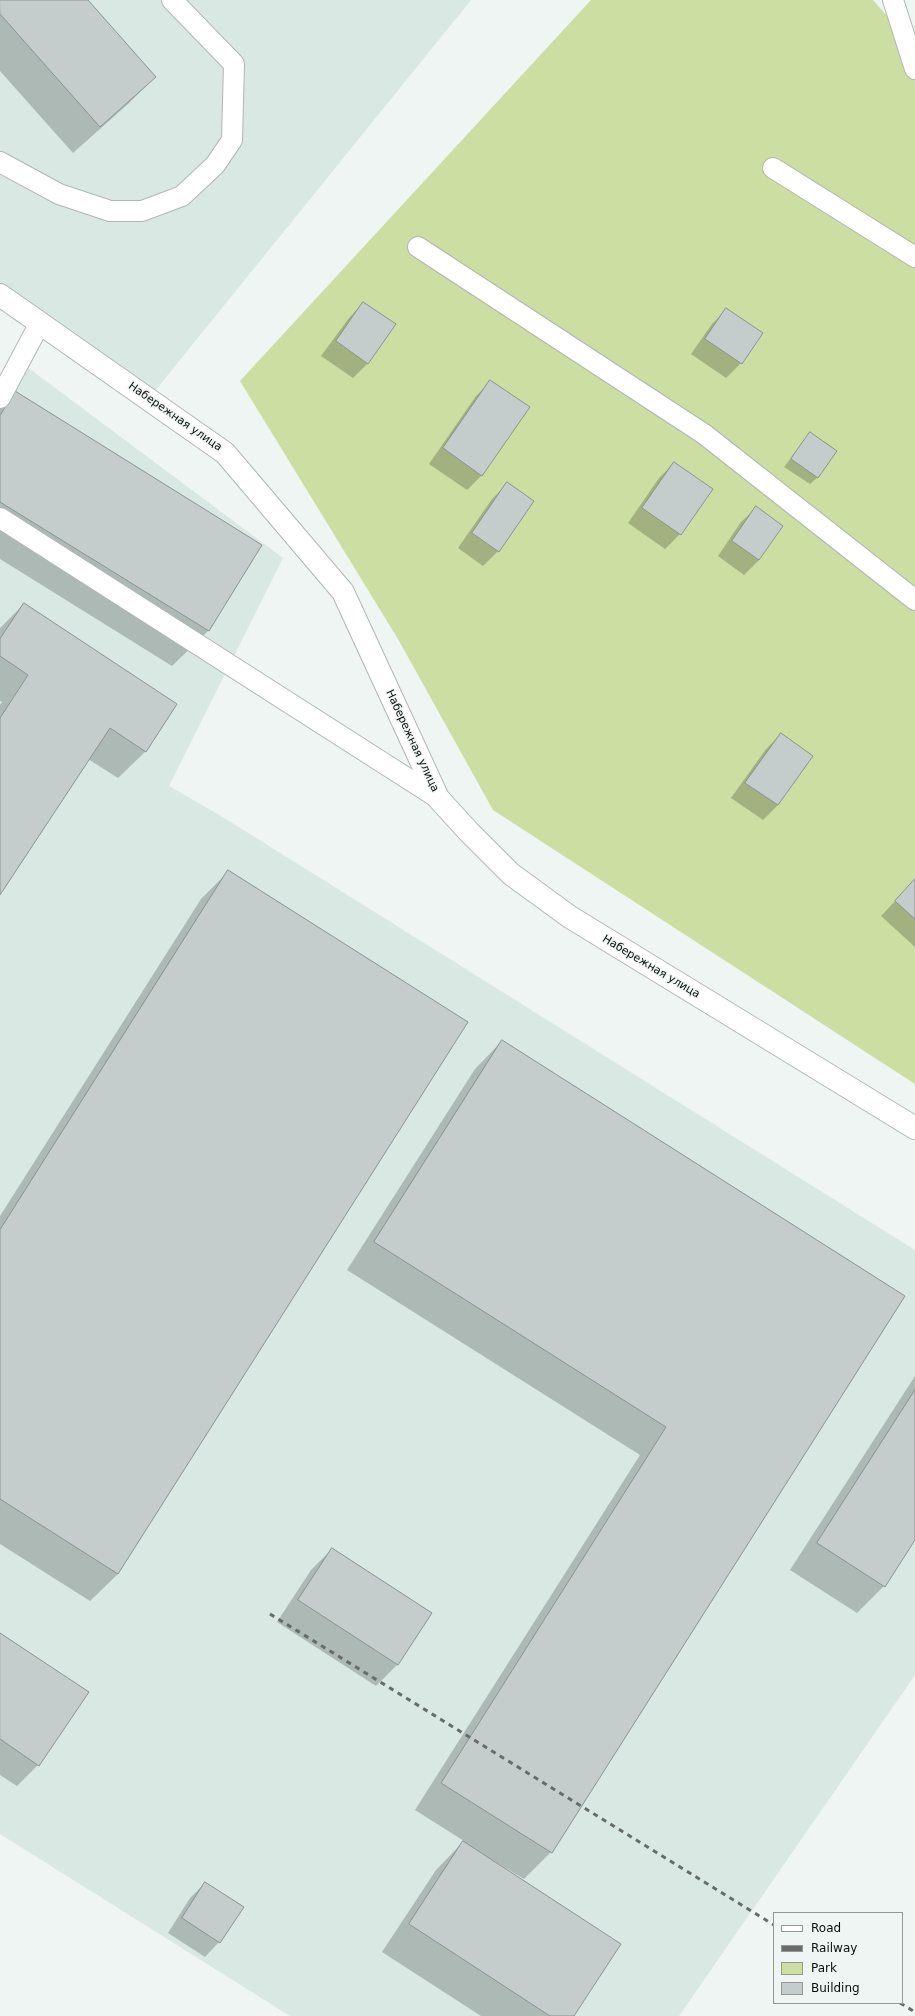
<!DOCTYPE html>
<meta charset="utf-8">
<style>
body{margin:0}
#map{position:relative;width:915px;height:2016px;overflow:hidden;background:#eef5f3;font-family:"DejaVu Sans",sans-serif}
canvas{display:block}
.legend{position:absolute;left:773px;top:1912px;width:130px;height:92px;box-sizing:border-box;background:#eef5f3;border:1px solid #949997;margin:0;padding:5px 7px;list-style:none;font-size:12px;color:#0d0f0e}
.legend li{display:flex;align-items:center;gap:8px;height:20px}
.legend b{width:20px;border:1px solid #949997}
</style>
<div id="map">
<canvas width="915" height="2016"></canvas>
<ul class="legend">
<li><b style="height:5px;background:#fff"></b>Road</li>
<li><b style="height:5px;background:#676b6a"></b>Railway</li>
<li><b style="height:11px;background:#ccdea1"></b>Park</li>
<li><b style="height:11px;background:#c5cccc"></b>Building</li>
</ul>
</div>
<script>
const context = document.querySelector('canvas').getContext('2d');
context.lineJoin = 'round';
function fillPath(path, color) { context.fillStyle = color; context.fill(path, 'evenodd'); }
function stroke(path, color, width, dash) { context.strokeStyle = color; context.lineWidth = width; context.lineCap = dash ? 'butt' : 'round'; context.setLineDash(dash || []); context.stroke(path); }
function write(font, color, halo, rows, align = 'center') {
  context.font = font + ' "DejaVu Sans",sans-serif'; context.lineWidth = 3; context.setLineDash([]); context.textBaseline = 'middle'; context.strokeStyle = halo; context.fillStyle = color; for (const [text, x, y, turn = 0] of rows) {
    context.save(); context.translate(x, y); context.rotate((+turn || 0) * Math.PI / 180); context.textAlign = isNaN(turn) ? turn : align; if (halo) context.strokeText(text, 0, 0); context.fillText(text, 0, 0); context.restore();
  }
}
fillPath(new Path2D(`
 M0,0H471L146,402L0,296Z
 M23,364L283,558L169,786L221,816L915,1250V1675L679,2016H290L0,1834V401Z`), '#d9e8e3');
fillPath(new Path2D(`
 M591,0H873L915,48V1084L493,810L398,639L240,381Z`), '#ccdea1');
fillPath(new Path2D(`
 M0,0H87L155,77L128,104L73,153L0,71Z
 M363,303L368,363L353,378L321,356L349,318Z
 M727,309L761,334L741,363L726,378L691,354L712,324Z
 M491,381L482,475L467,490L429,464L476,396Z
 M15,393L261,545L208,631L172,666L0,559V408Z
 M810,434L818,477L810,484L784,467Z
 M674,463L711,489L680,534L665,549L628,523L659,478Z
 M507,484L498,551L483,566L458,548L492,499Z
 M756,508L759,560L744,575L718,556L741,522Z
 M24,604L146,751L118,778L88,759L0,893V705L2,702L0,701V628Z
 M781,734L778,805L763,820L731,798L766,749Z
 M228,872L118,1574L90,1601L0,1544V1216L201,899Z
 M915,880V947L881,916Z
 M502,1041L903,1296L551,1852L524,1879L494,1861L493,1862L573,2016H481L382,1952L436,1870L464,1841L415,1810L640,1455L347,1270L475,1069Z
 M915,1376V1538L884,1586L857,1613L790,1570Z
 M332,1549L398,1664L376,1686L277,1622L311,1570Z
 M0,1634L38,1765L17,1786L0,1775Z
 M205,1883L219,1942L205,1957L168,1933L190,1898Z`), '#0003');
const building = new Path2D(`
 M0,0H88L156,77L100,127L0,14Z
 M363,302L396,324L368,364L336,341Z
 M726,308L763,333L742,364L705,339Z
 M490,380L530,407L482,476L443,448Z
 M15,391L262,545L209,631L0,502V416Z
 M810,432L837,451L818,478L791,459Z
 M674,462L713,489L681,535L642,508Z
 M507,482L534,501L499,552L472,533Z
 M756,506L783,526L759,560L732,541Z
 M24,603L177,704L146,752L110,728L0,895V718L28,675L0,656V639Z
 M781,733L813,756L778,805L745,783Z
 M228,870L468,1022L118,1574L0,1499V1230Z
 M915,879V919L895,901Z
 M502,1040L905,1296L552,1853L441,1783L666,1427L374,1242Z
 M915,1390V1540L885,1587L817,1543Z
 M332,1548L432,1613L398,1665L298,1600Z
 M0,1633L89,1692L39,1766L0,1739Z
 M463,1841L621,1944L574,2016H550L409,1924Z
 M205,1882L244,1907L220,1943L182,1918Z`);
fillPath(building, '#c5cccc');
stroke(building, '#8c9393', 1);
const service = new Path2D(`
 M893,0L915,69
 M0,162L59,194L110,211H142L182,196L215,165L232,140L234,64L172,0
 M773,168L915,257
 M418,247L704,434L915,600
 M0,398L40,323
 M0,518L438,798`);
const minor = new Path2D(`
 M0,295L225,453L343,592L438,798L469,832L511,874L570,917L915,1128`);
stroke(service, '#b0b7b4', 22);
stroke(minor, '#b0b7b4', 24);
stroke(service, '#fff', 20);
stroke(minor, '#fff', 22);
stroke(new Path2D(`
 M270,1614L774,1925
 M900,2003L915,2012`), '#676b6a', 3, [5, 5]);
write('11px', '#0d0f0e', '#eef5f3', [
 ["Набережная улица",175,417,35],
 ["Набережная улица",412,741,65],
 ["Набережная улица",651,967,31]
]);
</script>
